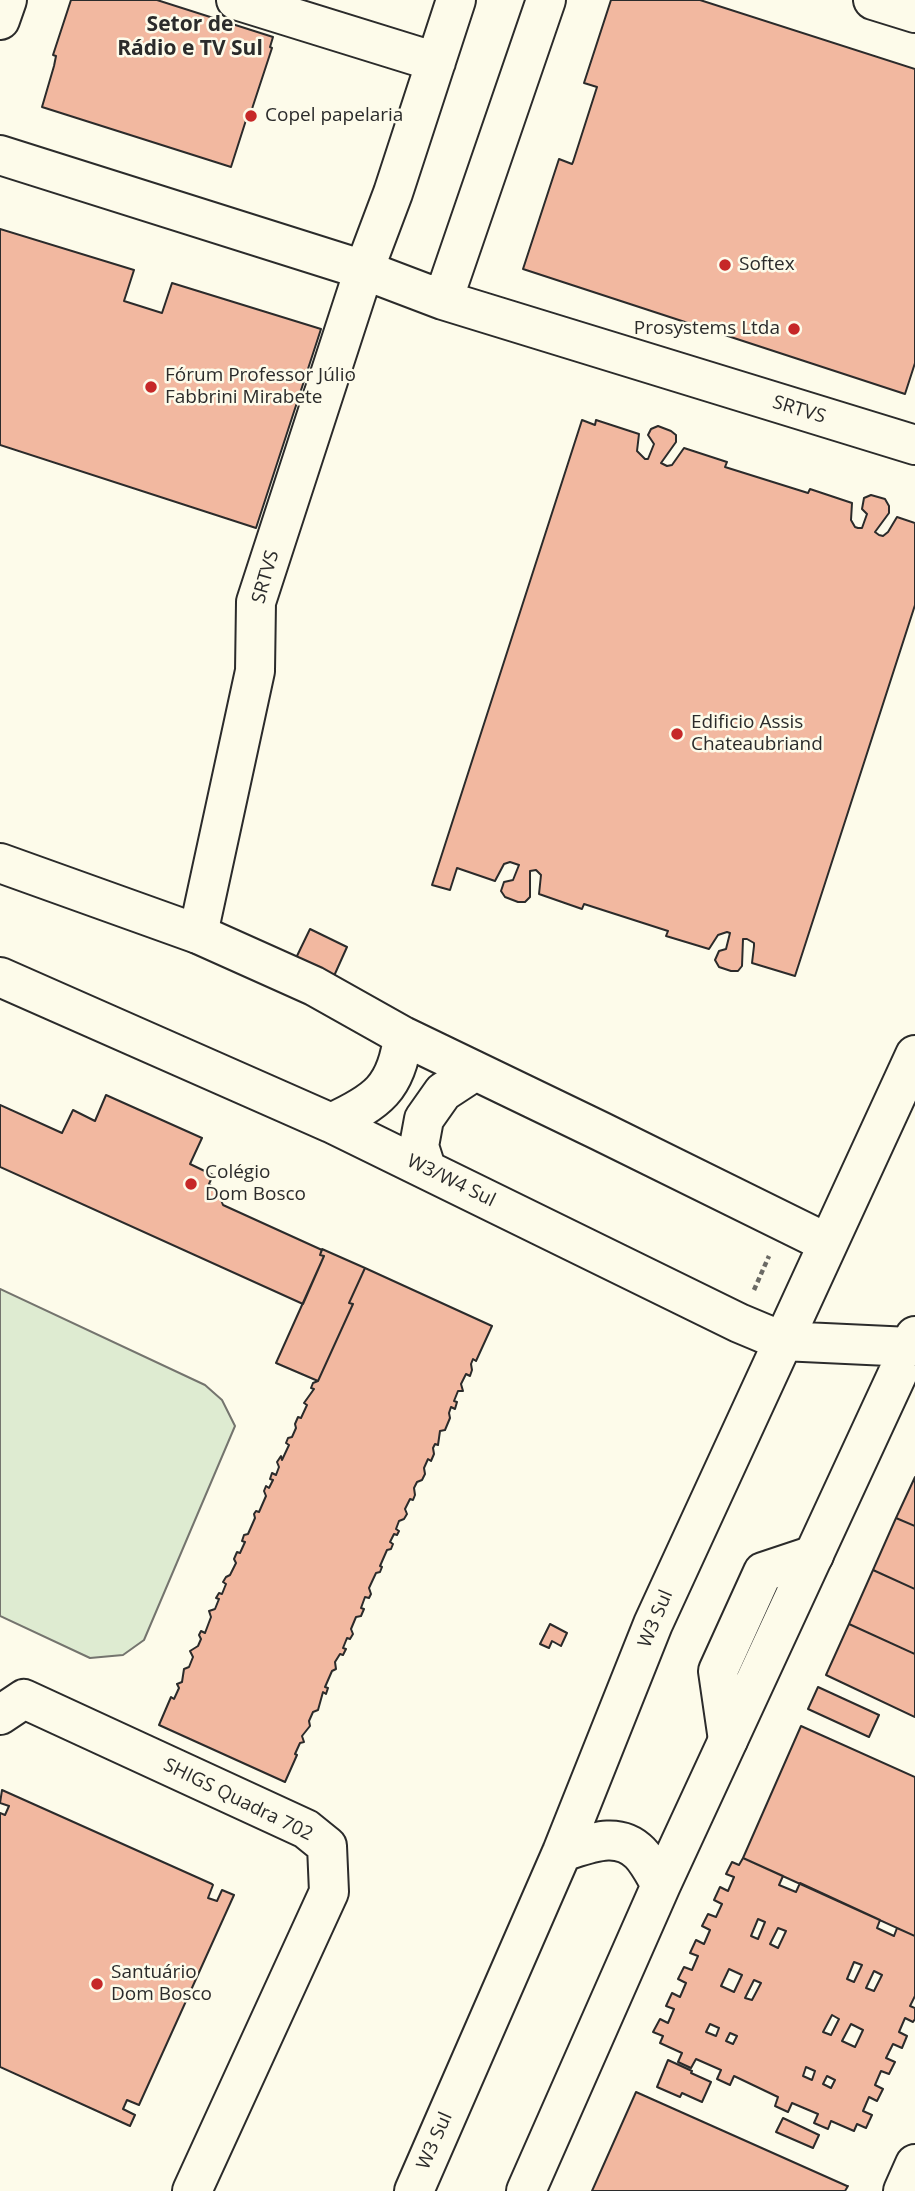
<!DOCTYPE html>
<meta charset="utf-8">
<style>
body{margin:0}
canvas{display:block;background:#fdfbea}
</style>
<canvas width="915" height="2191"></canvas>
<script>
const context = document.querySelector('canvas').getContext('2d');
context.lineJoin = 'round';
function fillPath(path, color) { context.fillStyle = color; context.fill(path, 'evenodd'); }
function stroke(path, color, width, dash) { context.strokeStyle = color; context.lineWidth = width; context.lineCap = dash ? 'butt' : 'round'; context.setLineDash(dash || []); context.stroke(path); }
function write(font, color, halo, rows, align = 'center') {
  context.font = font + ' "Open Sans",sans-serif'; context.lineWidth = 5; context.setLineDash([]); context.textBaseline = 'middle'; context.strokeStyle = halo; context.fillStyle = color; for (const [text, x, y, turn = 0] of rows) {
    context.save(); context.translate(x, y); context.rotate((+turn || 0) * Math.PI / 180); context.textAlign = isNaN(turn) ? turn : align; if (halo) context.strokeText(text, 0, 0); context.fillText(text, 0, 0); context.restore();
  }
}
const green = new Path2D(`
 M0,1289L205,1385L222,1400L235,1426L144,1640L123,1655L90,1658L0,1616Z`);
fillPath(green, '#deebd1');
stroke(green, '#74746e', 2);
const building = new Path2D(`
 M71,0H157L273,37L270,47L272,48L249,118L247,117L231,167L42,107L54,66L56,56L53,55Z
 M611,0H700L915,69V363L905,394L523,269L559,159L572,164L573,162L597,87L584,83Z
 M0,229L134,270L124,301L162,313L172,283L321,329L256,528L0,445Z
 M582,420L595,425L596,420L639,434L637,451L645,459H648L654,444L648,435L651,429L658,426L671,431L676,435V442L661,463L667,466L672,465L684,448L727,462L725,467L808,493L810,489L852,503L851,520L855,527L858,528H862L867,514L862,509L864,498L871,495L885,499L889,506V513L875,532L879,535L883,536L888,532L897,517L915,523V605L795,976L752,963L754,946V943L747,939H743L742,966L738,971H731L719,967L715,960L719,951L726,949L730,933L727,932L718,935L709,949L666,936L668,931L584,904L582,909L539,894L541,875L536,870L530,871V897L525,902H518L505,897L501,891L504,882L513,880L519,865L510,862L504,864L495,881L457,868L450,890L432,885Z
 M310,929L347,947L334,976L296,958Z
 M106,1095L202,1138L190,1164L213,1175L209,1184L218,1192L223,1205L322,1250L320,1255L324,1256L303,1304L0,1167V1105L62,1133L73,1110L95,1121Z
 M322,1249L365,1268L349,1303L353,1304L318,1381L276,1363L324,1256L320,1255Z
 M365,1268L492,1326L476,1361L473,1359L471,1364L472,1370L470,1376L466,1374L461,1384L463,1391H458L454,1401L457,1402L455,1409L451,1407L449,1413L450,1418L445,1430L440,1431L438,1445L435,1444L433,1448L434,1454L431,1461L428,1459L424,1468L425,1474L422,1480L417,1482L414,1488L415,1495L413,1500L410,1499L405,1509L407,1514L404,1519L399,1521L396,1529L399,1531L397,1535L394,1534L390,1542L393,1544L391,1549L387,1550L380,1566L382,1567L380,1572L376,1573L369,1588L371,1594L369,1598L365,1597L361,1608L364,1609L361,1616L356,1617L351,1629L353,1634L350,1639L347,1638L343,1648L346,1649L343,1655L340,1654L335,1662L336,1669L332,1671L325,1687L328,1688L326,1694L323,1692L318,1710L313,1712L309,1721L310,1726L302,1736L304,1742L300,1743L295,1754L297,1755L285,1782L159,1725L171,1697L174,1699L179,1688L177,1684L182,1682L184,1669L189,1667L193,1657L190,1651L198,1646L201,1639L199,1635L201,1631L205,1633L211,1617L209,1611L215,1609L219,1599L216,1598L219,1593L222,1594L226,1584L223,1582L226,1577L230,1575L236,1563L234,1559L237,1552L240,1553L245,1542L242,1541L244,1535L248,1534L255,1518L254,1514L256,1511L259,1512L266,1496L264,1491L266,1486L269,1488L273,1480L270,1479L272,1473L276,1475L279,1467L277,1462L281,1456L282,1460L289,1445L286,1443L288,1438L292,1437L296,1428L295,1424L298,1417L301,1418L307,1405L304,1403L314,1389L311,1388L313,1383L318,1381L353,1304L349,1303Z
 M915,1477V1526L896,1518Z
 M896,1518L915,1526V1589L873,1570Z
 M873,1570L915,1589V1654L849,1624Z
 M550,1624L567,1633L561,1646L552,1641L549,1648L540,1644Z
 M849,1624L915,1654V1717L826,1675Z
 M818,1687L879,1715L869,1737L808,1709Z
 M801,1726L915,1777V1936L743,1858Z
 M2,1790L212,1884L213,1885L208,1898L217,1901L222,1890L234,1895L139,2105L127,2100L123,2109L135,2115L130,2126L0,2067V1813L5,1815L9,1806L0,1803Z
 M743,1858L783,1876L779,1885L796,1892L800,1883L880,1920L877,1928L894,1936L897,1928L915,1936V1996L910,2006L915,2008V2019L913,2022L905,2018L899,2032L907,2036L902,2048L893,2044L886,2058L895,2062L889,2074L881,2071L875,2085L883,2089L877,2101L869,2097L863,2111L872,2115L866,2128L857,2124L854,2131L831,2121L828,2129L814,2123L818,2114L792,2103L788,2112L775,2106L778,2097L734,2076L730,2085L717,2079L721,2070L696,2059L691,2068L678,2062L682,2053L660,2043L663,2036L653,2032L660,2019L668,2023L674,2009L666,2006L672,1993L680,1997L686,1983L678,1979L684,1967L692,1970L698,1956L690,1953L696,1940L704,1944L710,1930L702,1926L708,1914L716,1917L722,1904L714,1900L720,1887L728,1891L734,1877L726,1874L732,1862L739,1865ZM758,1919L765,1922L758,1939L751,1936ZM778,1928L786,1931L778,1948L770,1944ZM854,1962L862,1965L854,1982L847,1979ZM729,1969L742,1975L734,1992L721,1986ZM874,1971L882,1975L874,1991L866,1988ZM754,1980L761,1983L752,2000L745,1998ZM832,2015L839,2019L831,2035L823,2032ZM710,2024L719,2028L716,2036L706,2032ZM851,2024L863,2030L855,2047L842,2041ZM730,2033L737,2036L733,2044L726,2041ZM806,2067L815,2071L812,2080L803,2076ZM827,2076L835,2080L831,2088L823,2084Z
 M668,2060L692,2071L691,2073L711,2082L702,2102L682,2093L680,2097L657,2087Z
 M636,2092L847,2186H848L845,2191H592Z
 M783,2118L819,2135L813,2148L776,2132Z`);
fillPath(building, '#f2b8a0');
stroke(building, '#2b2b2b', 2);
const minor = new Path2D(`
 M236,0L436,62
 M873,0L915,13
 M0,20L7,0
 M0,155L364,270L443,300L915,445
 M443,300L546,0
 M198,934L255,671L256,602L364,270L393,193L456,0
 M0,1715L24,1699L306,1829L327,1846L329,1892L192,2191
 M728,1740L718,1671L763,1572L814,1555
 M903,2191L915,2164`);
const major = new Path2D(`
 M0,863L198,934L314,986L403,1036L600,1131L827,1243
 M0,977L331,1123L739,1323L782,1341L910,1347
 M331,1123C377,1102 397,1088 403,1036
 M426,1168L419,1146L424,1119L443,1092L475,1071
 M562,1852C588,1844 618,1830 640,1853C648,1861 655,1875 661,1885
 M414,2191L562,1852L653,1624L915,1055
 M526,2191L661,1885L915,1336`);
stroke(minor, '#2b2b2b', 42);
stroke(major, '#2b2b2b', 42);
stroke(new Path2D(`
 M754,1290L769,1256`), '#6a6964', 4.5, [5, 3.5]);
stroke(minor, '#fdfbea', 38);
stroke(major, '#fdfbea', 38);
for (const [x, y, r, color] of [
 [251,116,7,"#c62828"],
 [725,265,7,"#c62828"],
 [794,329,7,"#c62828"],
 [151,387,7,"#c62828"],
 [677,734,7,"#c62828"],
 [191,1184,7,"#c62828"],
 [97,1984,7,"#c62828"]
]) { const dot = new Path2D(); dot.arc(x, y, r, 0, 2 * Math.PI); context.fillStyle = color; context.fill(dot); stroke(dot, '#fdfbea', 2.5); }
write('19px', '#2b2b2b', '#fdfbea', [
 ["Copel papelaria",265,116],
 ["Softex",739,265],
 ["Prosystems Ltda",780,329,"right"],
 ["Fórum Professor Júlio",165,376],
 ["Fabbrini Mirabete",165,398],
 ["Edificio Assis",691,723],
 ["Chateaubriand",691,745],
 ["Colégio",205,1173],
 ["Dom Bosco",205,1195],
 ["Santuário",111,1973],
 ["Dom Bosco",111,1995]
], 'left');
write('19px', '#2b2b2b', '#fdfbea', [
 ["SRTVS",799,410,17],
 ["SRTVS",266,577,-74],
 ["W3/W4 Sul",451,1181,26],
 ["W3 Sul",656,1619,-67],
 ["SHIGS Quadra 702",238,1800,26],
 ["W3 Sul",435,2141,-66]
]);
write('bold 21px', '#2b2b2b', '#fdfbea', [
 ["Setor de",190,25],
 ["Rádio e TV Sul",190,49]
]);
</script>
